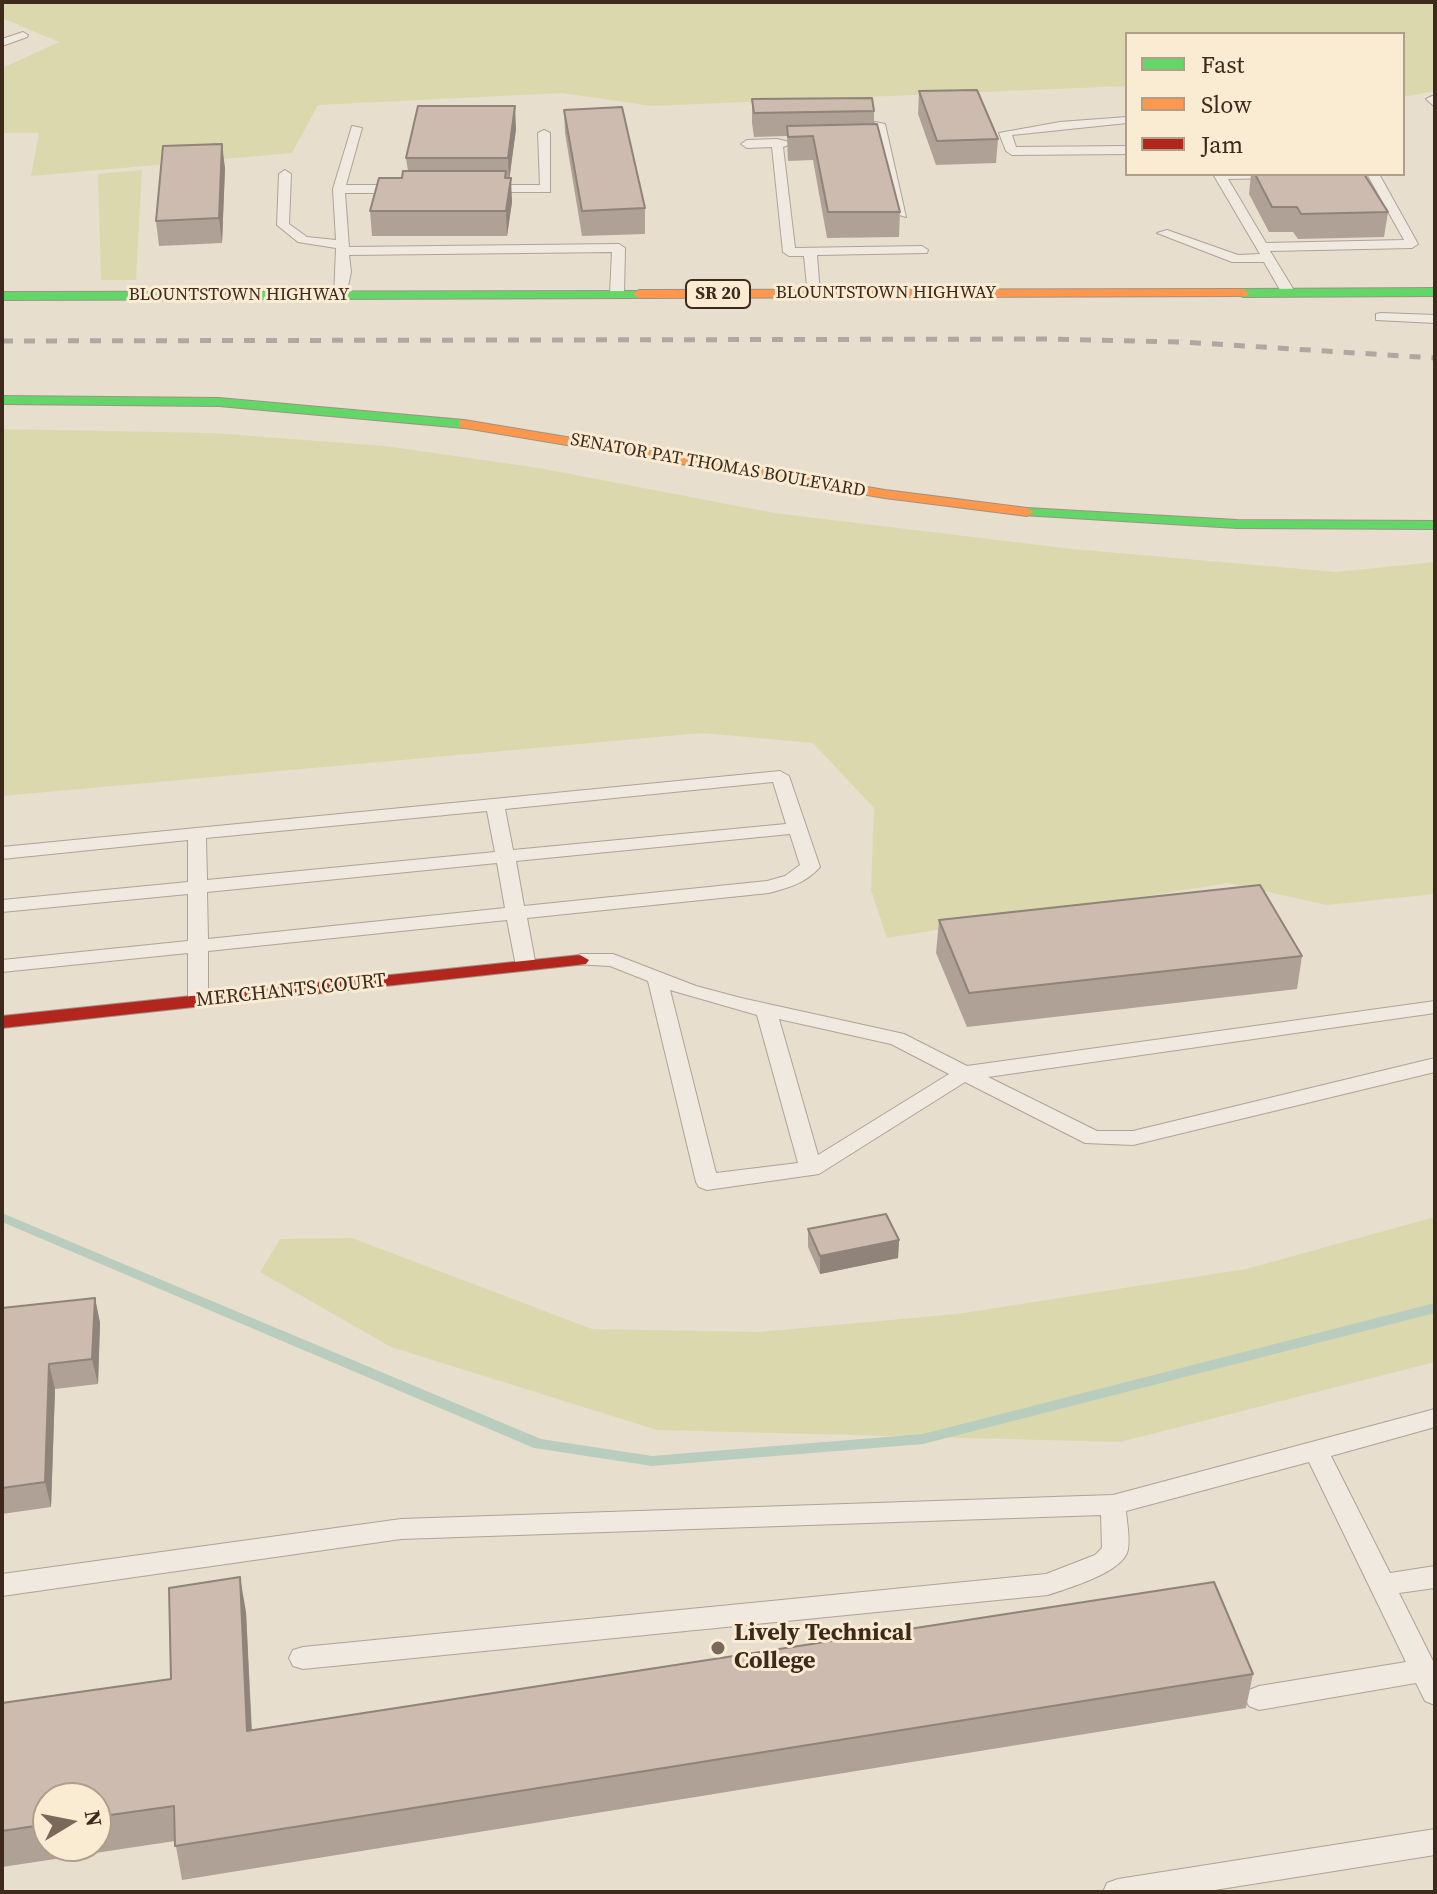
<!DOCTYPE html>
<style>
body{margin:0}
#map{position:relative;width:1437px;height:1894px;overflow:hidden;background:#e8decd;font-family:"Source Serif 4",serif}
canvas{display:block}
.frame{position:absolute;inset:0;border:4px solid #3e2a1d;pointer-events:none}
.legend{position:absolute;left:1125px;top:32px;width:280px;height:144px;box-sizing:border-box;background:#faebd3;border:2px solid #af9e8a;margin:0;padding:10px 14px;list-style:none;font-size:24px;color:#3e2a1d}
.legend li{display:flex;align-items:center;gap:16px;height:40px}
.legend b{width:40px;border:2px solid #af9e8a}
.north{position:absolute;left:32px;top:1782px;width:80px;height:80px;box-sizing:border-box;background:#faebd3;border:2px solid #af9e8a;border-radius:50%;rotate:80deg;font-size:22px;font-weight:700;line-height:32px;text-align:center;color:#3e2a1d}
.north::after{content:'';display:block;margin:auto;width:28px;height:36px;background:#7a695b;clip-path:polygon(50% 0,100% 100%,50% 72%,0 100%)}
</style>
<div id="map">
<canvas width="1437" height="1894"></canvas>
<div class="frame"></div>
<ul class="legend">
<li><b style="height:10px;background:#63d668"></b>Fast</li>
<li><b style="height:10px;background:#ff974d"></b>Slow</li>
<li><b style="height:10px;background:#b3261e"></b>Jam</li>
</ul>
<div class="north">N</div>
</div>
<script>
const context = document.querySelector('canvas').getContext('2d');
context.lineJoin = 'round';
function fillPath(path, color) { context.fillStyle = color; context.fill(path, 'evenodd'); }
function stroke(path, color, width, dash) { context.strokeStyle = color; context.lineWidth = width; context.lineCap = dash ? 'butt' : 'round'; context.setLineDash(dash || []); context.stroke(path); }
function write(font, color, halo, rows, align = 'center') {
  context.font = font + ' "Source Serif 4",serif'; context.lineWidth = 6; context.setLineDash([]); context.textBaseline = 'middle'; context.strokeStyle = halo; context.fillStyle = color; for (const [text, x, y, turn = 0] of rows) {
    context.save(); context.translate(x, y); context.rotate((+turn || 0) * Math.PI / 180); context.textAlign = isNaN(turn) ? turn : align; if (halo) context.strokeText(text, 0, 0); context.fillText(text, 0, 0); context.restore();
  }
}
fillPath(new Path2D(`
 M2,2H1435V91L1403,97V34H1127V86L652,106L562,93L318,105L292,153L31,176L39,133H2V68L59,42L2,18Z
 M142,170L136,280H101L98,174Z
 M2,429L212,433L385,446L539,468L774,513L1072,549L1336,572L1435,562V894L1327,905L1228,883L887,938L871,890L874,808L813,743L702,733L2,796Z
 M1435,1217V1362L1120,1442L657,1430L391,1347L260,1272L280,1239L352,1238L592,1329L758,1332L957,1314L1246,1269Z`), '#dbd8ae');
fillPath(new Path2D(`
 M2,1213L541,1439L652,1456L923,1434L1435,1303V1313L923,1444L652,1466L534,1448L2,1222Z`), '#b9cdbf');
const lane = new Path2D(`
 M23,32L28,35L27,37L2,46V39Z
 M1432,96H1435V107L1426,99Z
 M1127,117V123L1012,135L1016,147L1127,146V154L1012,155L1006,151L999,133L1060,122Z
 M875,122L885,124L906,217L896,214Z
 M352,126L362,128L346,185H403L409,189L403,193H345L349,247L619,244L625,248L624,294L617,298L610,294L612,252L349,255L351,272L346,295L334,298L336,248L298,242L277,225L279,174L285,170L291,174L289,224L307,237L336,240L333,189Z
 M544,130L550,133V192H483V186L487,185H540L538,133Z
 M777,139L794,143L783,147L795,248L922,246L928,250L927,253L817,255L820,293L808,296L804,256H789L783,252L772,147L747,148L741,144L747,140Z
 M1213,174H1283L1277,178L1228,179L1266,243L1404,240L1367,174H1379L1418,244L1412,248L1270,251L1295,292L1283,295L1264,262H1232L1157,233L1167,230L1238,255L1260,254Z
 M1381,313L1435,315V323L1376,320V314Z
 M780,771L789,776L820,867C806,883 788,888 769,893L527,918L536,966L533,970H519L516,966L507,920L208,951V1001L198,1007L188,1001V953L2,972V960L188,941V894L2,912V900L188,882V840L2,859V847ZM773,782L786,824L513,850L505,809ZM487,811L495,852L207,880L206,838ZM790,834L800,865L785,876L767,881L524,906L516,861ZM497,863L505,908L208,939L207,892Z
 M580,954H613L696,986L741,998L904,1034L967,1066L1435,1001V1013L988,1077L1097,1131H1133L1435,1058V1072L1133,1145L1085,1143L965,1082L819,1174L707,1190L699,1187L696,1182L648,981L610,966L573,964L570,960ZM670,990L757,1015L798,1163L716,1173ZM779,1019L891,1044L949,1074L818,1155Z
 M1435,1409V1427L1331,1456L1390,1573L1435,1566V1588L1399,1593L1435,1665V1705L1425,1701L1416,1683L1259,1710L1249,1706L1245,1698L1249,1690L1259,1686L1406,1662L1309,1462L1126,1511C1127,1523 1130,1538 1128,1549C1125,1572 1068,1588 1048,1595L303,1669L293,1666L289,1658L293,1650L303,1647L1046,1574L1095,1555L1102,1548L1101,1515L401,1539L2,1596V1574L401,1519L1113,1495Z
 M1435,1829V1855L1202,1892H1103L1107,1883L1118,1879Z`);
const fast = new Path2D(`
 M1435,288V296L1243,297L1237,293L1243,289Z
 M643,291L645,294L639,298L2,300V292Z
 M2,396L219,398L464,420L471,424L464,428L219,406L2,404Z
 M1027,508L1237,520L1435,521V529L1237,528L1022,515L1020,512Z`);
const slow = new Path2D(`
 M1243,289L1249,293L1247,296L639,298L633,294L639,290Z
 M464,420L885,490L1027,508L1034,512L1027,516L885,498L459,427V421Z`);
const jam = new Path2D(`
 M580,955L589,960L586,964L2,1028V1016Z`);
stroke(lane, '#ada397', 2);
stroke(fast, '#9d9286', 2);
stroke(slow, '#9d9286', 2);
stroke(jam, '#9d9286', 2);
fillPath(lane, '#f0e9e0');
fillPath(fast, '#63d668');
fillPath(slow, '#ff974d');
fillPath(jam, '#b3261e');
stroke(new Path2D(`
 M2,341L1047,339L1183,342L1435,358`), '#afa8a1', 5, [11, 11]);
fillPath(new Path2D(`
 M919,91L998,139L996,163L936,165L918,114Z
 M752,99L874,111V124L900,212L899,237L827,238L813,160L788,161L787,136L754,137L752,123Z
 M564,110L645,208V234L582,236L565,133Z
 M516,129L509,178L512,202L507,236H372L370,211L408,171L406,158Z
 M225,168L222,243L159,246L156,221Z
 M1251,174H1364L1388,212L1384,237L1298,239L1293,232H1269L1249,194Z
 M939,920L1302,956L1297,989L967,1027L936,953Z
 M808,1229L899,1240L898,1258L820,1274L808,1247Z
 M95,1298L100,1323L98,1384L55,1389L51,1507L2,1514V1308Z
 M246,1612L252,1730L1253,1674L1246,1708L182,1880L175,1841L2,1867V1703L171,1679ZM48,1798H96V1846H48Z`), '#afa196');
fillPath(new Path2D(`
 M515,106L516,129L509,182L508,158Z
 M222,144L225,168L222,243L219,218Z
 M511,178L512,202L507,236L506,211Z
 M899,1240L898,1258L820,1274V1256Z
 M95,1298L100,1323L98,1384L92,1359Z
 M49,1364L55,1389L51,1507L45,1482Z
 M240,1577L246,1612L253,1765L247,1731Z`), '#8f837a');
const building = new Path2D(`
 M977,90L998,139L937,141L919,91Z
 M872,98L874,111L754,113L752,99Z
 M418,106H515L508,158H406Z
 M622,107L645,208L582,211L564,110Z
 M877,124L900,212H828L813,136L788,137L787,126Z
 M222,144L219,218L156,221L163,146Z
 M403,171H506L505,178H511L506,211H370L379,178H402Z
 M1255,174H1364L1388,212L1301,214L1297,207H1272Z
 M1260,885L1302,956L969,993L939,920Z
 M886,1214L899,1240L820,1256L808,1229Z
 M95,1298L92,1359L49,1364L45,1482L2,1488V1308Z
 M240,1577L247,1731L1214,1582L1253,1674L175,1846L174,1806L96,1817V1798H48V1824L2,1831V1703L171,1679L169,1588Z`);
fillPath(building, '#ccbbae');
stroke(building, '#8f837a', 2);
for (const [x, y, r, color] of [
 [718,1648,8,"#7a695b"]
]) { const dot = new Path2D(); dot.arc(x, y, r, 0, 2 * Math.PI); context.fillStyle = color; context.fill(dot); stroke(dot, '#faebd3', 3); }
write('18px', '#3e2a1d', '#faebd3', [
 ["BLOUNTSTOWN HIGHWAY",886,293],
 ["BLOUNTSTOWN HIGHWAY",239,295],
 ["SENATOR PAT THOMAS BOULEVARD",718,466,10]
]);
for (const [x, y, w] of [
 [718,294,64]
]) { const box = new Path2D(); box.roundRect(x - w / 2, y - 14, w, 28, 6); context.fillStyle = '#faebd3'; context.fill(box); stroke(box, '#3e2a1d', 2); }
write('bold 18px', '#3e2a1d', null, [
 ["SR 20",718,294]
]);
write('20px', '#3e2a1d', '#faebd3', [
 ["MERCHANTS COURT",291,991,-6]
]);
write('bold 24px', '#3e2a1d', '#faebd3', [
 ["Lively Technical",734,1634],
 ["College",734,1662]
], 'left');
</script>
